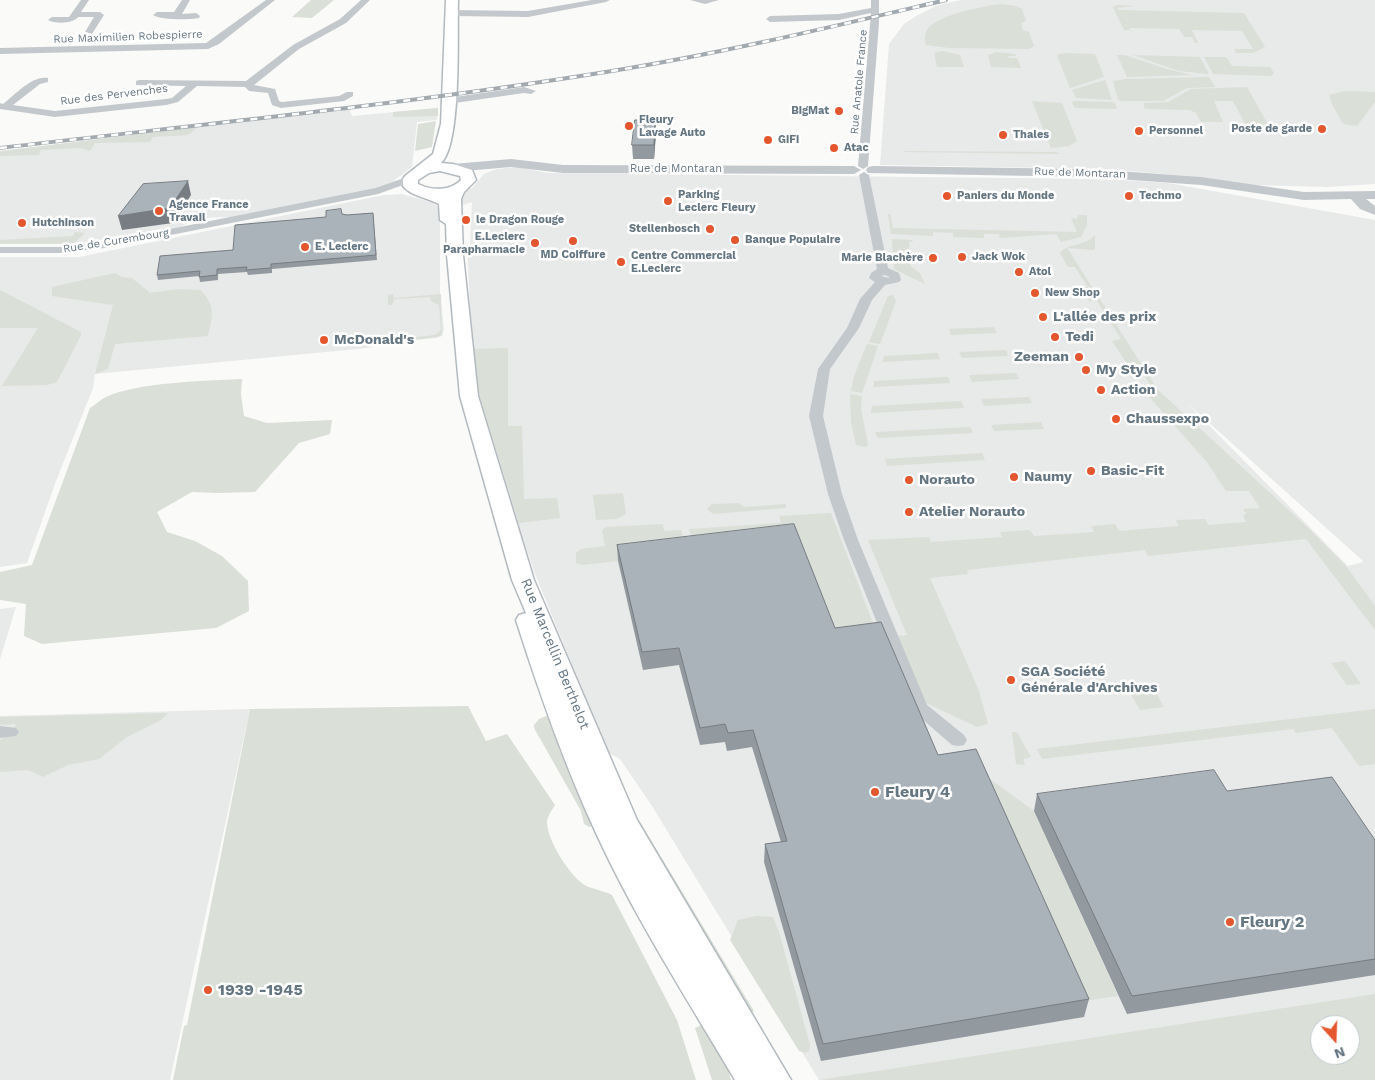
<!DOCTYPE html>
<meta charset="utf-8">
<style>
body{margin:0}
#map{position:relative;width:1375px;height:1080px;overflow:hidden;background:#fafaf8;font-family:"Work Sans",sans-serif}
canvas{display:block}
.north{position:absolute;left:1310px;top:1015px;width:50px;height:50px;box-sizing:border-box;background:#fff;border:1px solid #c1c8cd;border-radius:50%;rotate:160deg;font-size:14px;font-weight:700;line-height:20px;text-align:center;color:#657683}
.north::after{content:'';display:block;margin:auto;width:18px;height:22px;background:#e4572e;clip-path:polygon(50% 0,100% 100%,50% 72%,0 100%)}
</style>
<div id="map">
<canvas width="1375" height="1080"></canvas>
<div class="north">N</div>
</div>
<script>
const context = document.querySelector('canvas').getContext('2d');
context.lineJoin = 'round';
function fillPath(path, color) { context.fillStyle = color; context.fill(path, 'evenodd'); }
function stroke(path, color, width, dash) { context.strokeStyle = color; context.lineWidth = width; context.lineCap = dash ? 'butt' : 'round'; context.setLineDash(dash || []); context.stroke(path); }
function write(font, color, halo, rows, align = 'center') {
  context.font = font + ' "Work Sans",sans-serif'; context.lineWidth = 5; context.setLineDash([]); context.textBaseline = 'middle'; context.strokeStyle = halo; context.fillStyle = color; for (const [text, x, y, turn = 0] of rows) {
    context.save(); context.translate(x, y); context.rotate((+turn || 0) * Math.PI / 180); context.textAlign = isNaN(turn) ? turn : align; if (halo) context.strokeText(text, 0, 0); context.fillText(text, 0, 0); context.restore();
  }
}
fillPath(new Path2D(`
 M961,0H1375V184L1327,187L1251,185L1198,177L1106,169L880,165L889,44L904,24L916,16L938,5Z
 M349,108L352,116L438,108L437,120L417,122L412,167L392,182L374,188L231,217L198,218L180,227L144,234L81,243L0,244V152Z
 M518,167L548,173L1107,179L1168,183L1375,220V1015L983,1080H819L652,806L620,759L607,752L534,571L520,530L478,391L472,349L467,245H470L472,202L460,206L462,193L473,187L484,174L497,169ZM1187,403L1363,561V562L1348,566Z
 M401,194L432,202L438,207L440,221V294L444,330L442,336L436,338L385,343L368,348L95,374L93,388L56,481L27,563L0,567V257H79L384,195Z
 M16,607L0,659V609Z
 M250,709L170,1080H0V716Z`), '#e8e9e9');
fillPath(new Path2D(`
 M311,0H334L312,18L292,17Z
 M1001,4L1016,6L1022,9L1026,21L1021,23L1023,30L1029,32L1034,46L1029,49L949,48L926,45C925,40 924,35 927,30C936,15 984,6 1001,4Z
 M1118,5L1135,6L1117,8L1118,10L1244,13L1265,47L1253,53H1236L1234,49H1253L1242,31L1192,30L1198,43H1195L1192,37H1184L1179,29L1129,28L1130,30H1124L1113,7Z
 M942,51L960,55L964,67H937L934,53Z
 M996,52L1015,54L1016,56H1008L1009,58H1017L1021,68L991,67L988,55Z
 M1065,53L1095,54L1104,77L1070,88L1057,55Z
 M1117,55H1125L1167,69L1192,75L1127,77Z
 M1133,55L1200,57L1209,74L1179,71Z
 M1204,57H1226L1232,66L1270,67L1274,73L1271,76L1213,74Z
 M1209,77L1215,87L1187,88L1163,101H1121L1118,100L1113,81L1125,79Z
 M1105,80L1112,100L1076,98L1072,90Z
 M1247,87L1271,130L1248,129L1233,101H1214L1223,122H1201L1196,113L1190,110L1147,109L1144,108V103L1168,102L1191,89Z
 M1345,91L1375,92V102L1357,126L1343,124L1333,106L1329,95Z
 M1032,101L1062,103L1077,141L1069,146L1051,148Z
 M1074,101L1112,102L1115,103L1117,109L1077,108L1074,107L1072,102Z
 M438,108V116L393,117V112Z
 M436,121L432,147L415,151L418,124Z
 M198,127L188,135L153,137L150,142L95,143L90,151L80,148L41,150L39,155L0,156V151Z
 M906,151L1056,152L1060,154L904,152Z
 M888,214H890L893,228L1077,232L1071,218L1077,219L1078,215H1087V225L1081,237L1061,242L1056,234L1000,238L999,234H984V238L953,237V233L933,232V236L891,234Z
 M75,232L85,233L73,244H0V240L73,236Z
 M1095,235V250L1067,248L1158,390L1305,525L1346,566L1375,606V630L1306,539L1148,556L1145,550L967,570L968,574L930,578L979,691L988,724L977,727L924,702L897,636L907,635L868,540L929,537L931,542L1002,537L1000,532L1030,530L1034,536L1094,532L1091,526L1115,524L1119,531L1179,526L1176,520L1205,519L1208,525L1246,522L1243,515L1247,514L1243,509L1260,508L1249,491H1226L1207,462L1143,390L1153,389L1137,364H1127L1112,341L1121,339L1097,301H1089L1081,288L1088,287L1075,267H1068L1060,253C1069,242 1085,247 1095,235Z
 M892,239L912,240L913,242H909L910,266L920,273L925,284L894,269Z
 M115,273L121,277L132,278L150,293L179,289L200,290C217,306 212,316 208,336L115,344L108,369L95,374L113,305L52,296V287Z
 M0,290L81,332V335L57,382L47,385L2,386L38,328H0Z
 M393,294L394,298L441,294L442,335L436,337L390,343L388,340L435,335L441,330L439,305L431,301L430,297L394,299L392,305H388V295Z
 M893,295L896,301L880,344L869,342L888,296Z
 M994,327L997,333L951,335L949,329Z
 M867,344L878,346L862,393L851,391L854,376Z
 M508,348V426H522L524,499L557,498L560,518L519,523L478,391L472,349Z
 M1006,350L1008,356L962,358L959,352Z
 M938,353L940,359L882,362L884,356Z
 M1016,373L1019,379L972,382L969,375Z
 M948,377L950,383L874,387V381Z
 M242,379L241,394L244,416L267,423L332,420L330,434L299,443L255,492L217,493L192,492L157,512L167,532L195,541L222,556L248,581L249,611L216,628L42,644L24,636L26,604L0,600V572L32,565L90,408C95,405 100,400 106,397C138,382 206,381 242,379Z
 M850,394L862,396L861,409L868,444L866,447L856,445L851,422Z
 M1029,397L1032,403L984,406L981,399Z
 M961,401L964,408L871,413L872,406Z
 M1041,422L1044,429L994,431L991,425Z
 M970,427L973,433L878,438L875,432Z
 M982,453L985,460L887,466L885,459Z
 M623,493L626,514L616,519L596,520L593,495Z
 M738,503L745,507L786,504V508L713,514L707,509L712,504Z
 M831,513L879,639L833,645L696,552L689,529L781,523L779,516Z
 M663,524L664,531L681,530L686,550L618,561L582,565L576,563V553L581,549L605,546L602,530L606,527Z
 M1345,661L1361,684L1347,685L1331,663Z
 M1151,684L1164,707L1140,710L1127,687Z
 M468,706L486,741L507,734L555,805C552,810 547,817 547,822C547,840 569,874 583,884C590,889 603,890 612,895L677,1020L696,1080H173L184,1026L187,1025L250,709Z
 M1375,709V764L1359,766L1332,728L1296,733L1293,729L1042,759L1037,749Z
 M168,713L161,720L127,737L99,759L68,765L43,777L28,770L0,772V740L11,734L16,724L0,725V717Z
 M546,716L552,717L593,826L589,827L584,824L581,811L534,728V725L539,719Z
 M1012,732H1017L1031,757L1023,759L1025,765L1016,764Z
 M973,767L1034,811L1118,996L1077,1002Z
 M625,797L754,1011L746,1017L680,909Z
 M756,916L773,917L779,932L810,1045L809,1051L805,1053L799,1051L730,940L738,920Z
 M1375,994V1080H819ZM1320,1025H1350V1055H1320Z
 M707,1022L721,1046L731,1080H712L695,1028Z`), '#dadfd7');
const secondary = new Path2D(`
 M446,0H458C457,31 462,145 441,163L453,164L472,170L476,180L464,192L461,199L463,255L478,396L534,580L637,820L791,1080H735C687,999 635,918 596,833C564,764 539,692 516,620L519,615L526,613L512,580L460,396L447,255L446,224L440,220L439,204C428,198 411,196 403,186V179L405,176L433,154L441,124ZM440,171L460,176L461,180C450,191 432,191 418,184V180L429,173Z`);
stroke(secondary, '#b3babf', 3);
fillPath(new Path2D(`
 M81,0H89L81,12H100L104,15L92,34L85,32L94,17H78C73,24 55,24 48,20L52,17H69Z
 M182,0H190L182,14L196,13L200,16L199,18C189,20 160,20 153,15L157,12H174Z
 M266,0H275L219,44L208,49L0,54V48L206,43Z
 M361,0H370L346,23L299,49L254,85L275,89L279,101L282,102L339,96L347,92H353V96L344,101L281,108L272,105L268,93L249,91L245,87L197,86L178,102L166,105L55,117L0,109V103L3,104C16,94 32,75 48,78V82L40,84L13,105L55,111L166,99L172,98L186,86L136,85V81L139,80L246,81L293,45L340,19Z
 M592,0H610L606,2L528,17L452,16L448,13L452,10L528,11Z
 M690,0H719L705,4Z
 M871,0H879V23L868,166L863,169L858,166L871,13L839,20L770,22L766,19L770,16L839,14L871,8Z
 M524,87L536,91L531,94L524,93L448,104L443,101L448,98Z
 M864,172L869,175L888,268L899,273L901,280L899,282L885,285L872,300L859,328L830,369L823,416L842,494L858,540L927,705L964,735L967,740L964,745L958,746L952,745L914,712L911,708L844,540L828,494L809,416L818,369L847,328L860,299L875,282L869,278L871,273L877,269L859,175ZM885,275L889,277V278L881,276Z
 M410,176L414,177L415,179L414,181L378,194L105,248L60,253H0V247H60L105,242L375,188Z
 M0,726L16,728L19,732L16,736L0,738Z`), '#c3c8cc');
fillPath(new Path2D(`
 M511,159L563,165L854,166L861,170L854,174L563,173L511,167L453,172L447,168L453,164Z
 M873,166L1090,169L1201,177L1304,192L1375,191V199H1366L1375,206V215L1360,209L1351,199L1304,200L1201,185L1090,177L868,173L866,170L868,167Z`), '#c3c8cc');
fillPath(secondary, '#fff');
const rail = new Path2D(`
 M0,148C204,124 409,104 612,71C724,53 835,26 946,0`);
stroke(rail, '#a2aab0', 4);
stroke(rail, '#fff', 2.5, [7]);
fillPath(new Path2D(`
 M655,120L656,133L654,159H633L632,145Z
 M373,213L377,260L272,269V273L248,275L247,272L218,274V280L200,282L199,276L158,280L157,275L233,250L326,217L342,214L347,215Z
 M617,545L835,628L938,755L1089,999L1084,1017L821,1061L764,862L765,844L781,842L752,747L727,751L725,742L700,745L679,665L643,670L618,561Z
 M1227,791L1375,840V975L1127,1014L1034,811L1037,794Z`), '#929a9f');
fillPath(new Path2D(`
 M655,120L656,133L654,159V145Z
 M188,181L191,195L173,223L122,230L118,216Z`), '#777d82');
const building = new Path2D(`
 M635,120H655L654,145H632Z
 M188,181L170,208L118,216L143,184Z
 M341,209L342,214L347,215L373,213L376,255L271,264V268L246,270L247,267L217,269V275L199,277L200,271L157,275L160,256L233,250L235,225L326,217V211Z
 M794,524L835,628L881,622L938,755L976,749L1089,999L823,1044L765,844L787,841L753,730L728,733L725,724L700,728L679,648L642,652L617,545Z
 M1214,770L1227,791L1332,777L1375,840V959L1132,996L1037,794Z`);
fillPath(building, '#aab3b9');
stroke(building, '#777d82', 1);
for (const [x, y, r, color] of [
 [839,111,5,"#e4572e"],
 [629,126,5,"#e4572e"],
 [1322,129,5,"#e4572e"],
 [1139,131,5,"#e4572e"],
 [1003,135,5,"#e4572e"],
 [768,140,5,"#e4572e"],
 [834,148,5,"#e4572e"],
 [947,196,5,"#e4572e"],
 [1129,196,5,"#e4572e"],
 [668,201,5,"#e4572e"],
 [159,211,5,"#e4572e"],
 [466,220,5,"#e4572e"],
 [22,223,5,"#e4572e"],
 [710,229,5,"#e4572e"],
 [735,240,5,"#e4572e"],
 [573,241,5,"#e4572e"],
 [535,243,5,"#e4572e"],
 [305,247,5,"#e4572e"],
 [962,257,5,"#e4572e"],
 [933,258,5,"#e4572e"],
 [621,262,5,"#e4572e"],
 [1019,272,5,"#e4572e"],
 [1035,293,5,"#e4572e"],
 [1043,317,5,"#e4572e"],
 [1055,337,5,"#e4572e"],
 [324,340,5,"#e4572e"],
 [1079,357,5,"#e4572e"],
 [1086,370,5,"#e4572e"],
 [1101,390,5,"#e4572e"],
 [1116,419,5,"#e4572e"],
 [1091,471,5,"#e4572e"],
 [1014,477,5,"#e4572e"],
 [909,480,5,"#e4572e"],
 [909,512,5,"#e4572e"],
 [1011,680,5,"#e4572e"],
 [875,792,5,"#e4572e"],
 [1230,922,5,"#e4572e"],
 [208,990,5,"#e4572e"]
]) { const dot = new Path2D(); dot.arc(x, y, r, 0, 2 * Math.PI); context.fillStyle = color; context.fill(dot); stroke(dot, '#fff', 2); }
write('11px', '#657683', '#fff', [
 ["Rue Maximilien Robespierre",128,37,-2],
 ["Rue Anatole France",859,82,-85],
 ["Rue des Pervenches",114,95,-7],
 ["Rue de Montaran",676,169],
 ["Rue de Montaran",1080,173,2],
 ["Rue de Curembourg",116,241,-9]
]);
write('bold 11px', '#657683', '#fff', [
 ["BigMat",829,111,"right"],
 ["Fleury",639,120],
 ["Lavage Auto",639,133],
 ["Poste de garde",1312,129,"right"],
 ["Personnel",1149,131],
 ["Thales",1013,135],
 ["GiFi",778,140],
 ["Atac",844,148],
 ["Parking",678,195],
 ["Leclerc Fleury",678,208],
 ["Paniers du Monde",957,196],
 ["Techmo",1139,196],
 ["Agence France",169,205],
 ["Travail",169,218],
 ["le Dragon Rouge",476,220],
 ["Hutchinson",32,223],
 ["Stellenbosch",700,229,"right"],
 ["E.Leclerc",525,237,"right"],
 ["Parapharmacie",525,250,"right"],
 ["Banque Populaire",745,240],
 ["E. Leclerc",315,247],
 ["MD Coiffure",573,255,"center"],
 ["Centre Commercial",631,256],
 ["E.Leclerc",631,269],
 ["Jack Wok",972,257],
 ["Marie Blachère",923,258,"right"],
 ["Atol",1029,272],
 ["New Shop",1045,293]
], 'left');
write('bold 14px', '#657683', '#fff', [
 ["L'allée des prix",1053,317],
 ["Tedi",1065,337],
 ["McDonald's",334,340],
 ["Zeeman",1069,357,"right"],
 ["My Style",1096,370],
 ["Action",1111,390],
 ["Chaussexpo",1126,419],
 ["Basic-Fit",1101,471],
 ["Naumy",1024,477],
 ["Norauto",919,480],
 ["Atelier Norauto",919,512],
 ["SGA Société",1021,672],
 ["Générale d'Archives",1021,688]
], 'left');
write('14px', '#657683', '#fff', [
 ["Rue Marcellin Berthelot",555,654,68]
]);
write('bold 16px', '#657683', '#fff', [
 ["Fleury 4",885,792],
 ["Fleury 2",1240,922],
 ["1939 -1945",218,990]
], 'left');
</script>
